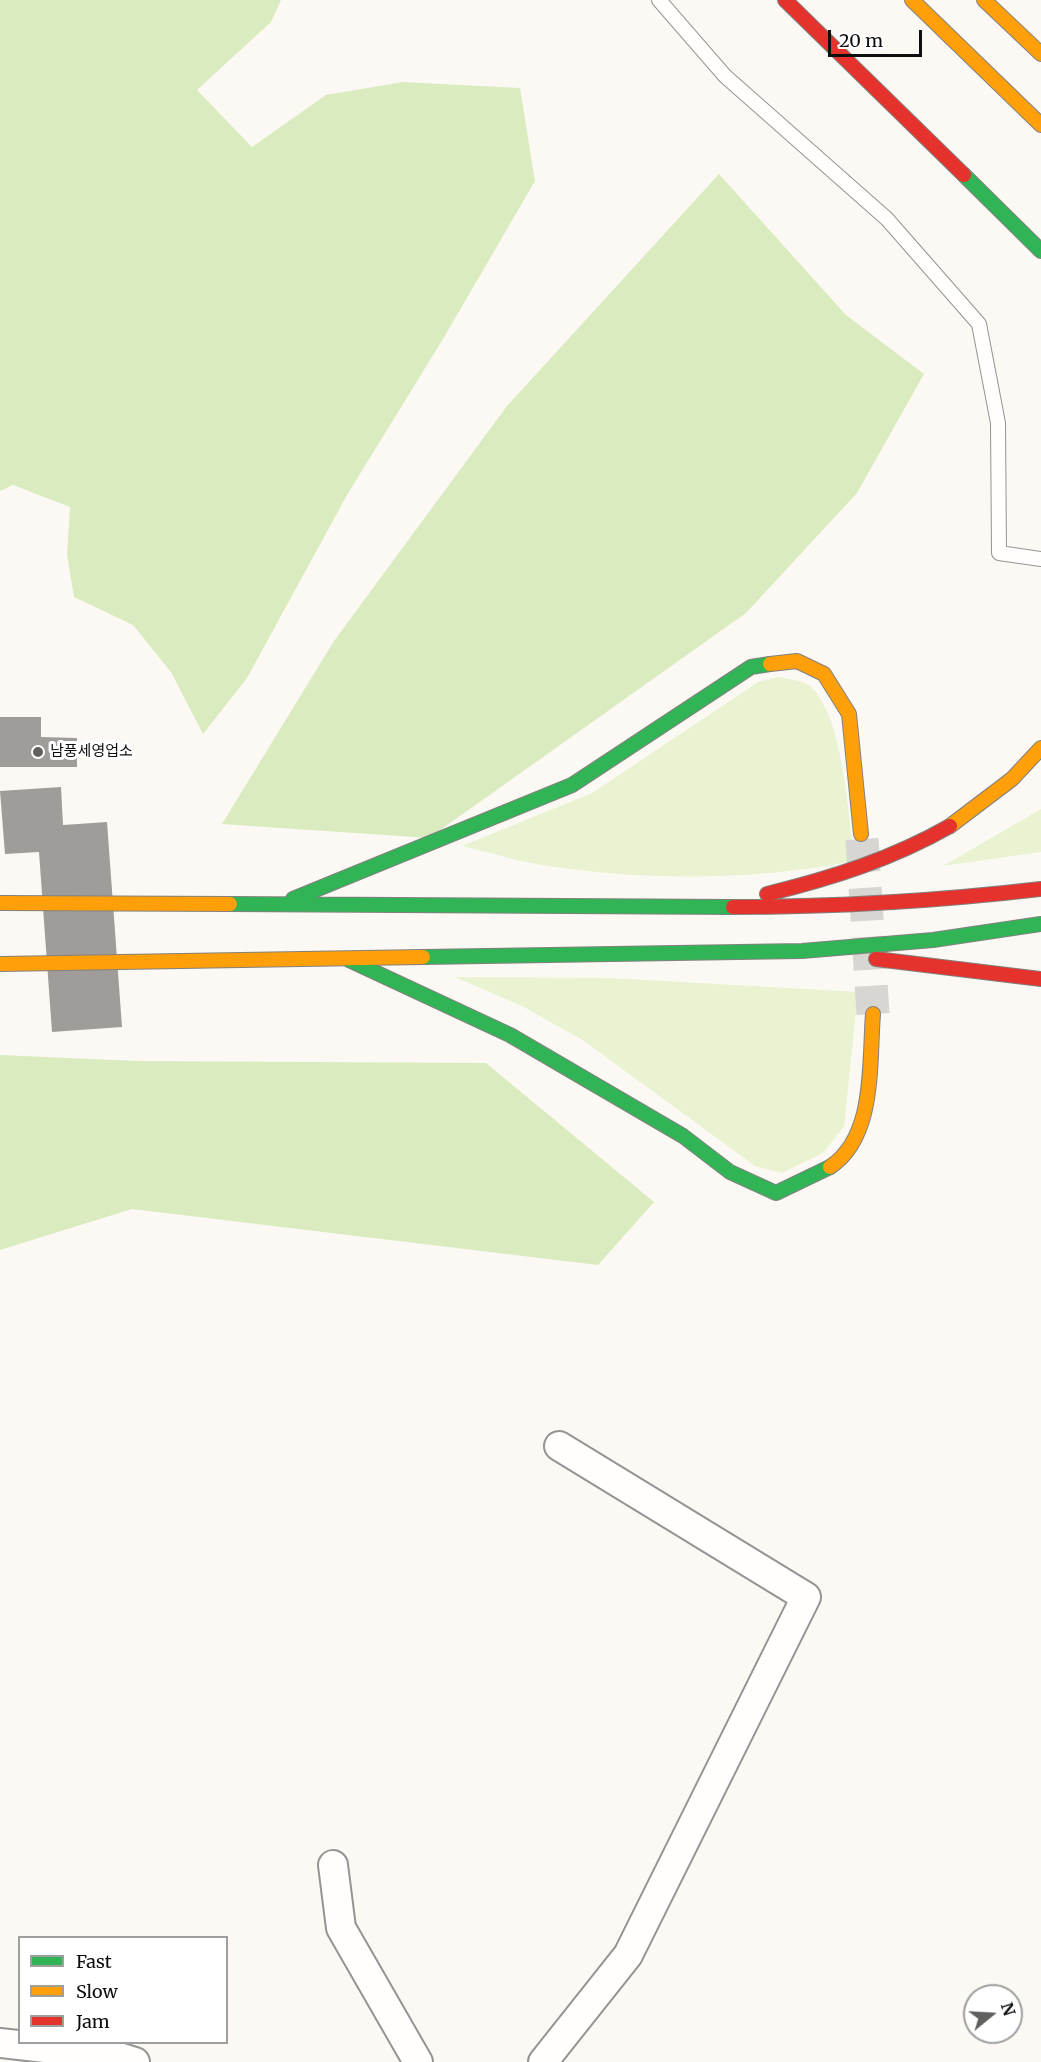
<!DOCTYPE html>
<meta charset="utf-8">
<style>
body{margin:0}
#map{position:relative;width:1041px;height:2062px;overflow:hidden;background:#fcf9f4;font-family:Merriweather,serif}
canvas{display:block}
.legend{position:absolute;left:18px;top:1936px;width:210px;height:108px;box-sizing:border-box;background:#fff;border:2px solid #9f9f9f;margin:0;padding:8px 10px;list-style:none;font-size:18px;color:#0e0e0e}
.legend li{display:flex;align-items:center;gap:12px;height:30px}
.legend b{width:30px;border:2px solid #9f9f9f}
.north{position:absolute;left:963px;top:1984px;width:60px;height:60px;box-sizing:border-box;background:#fff;border:2px solid #9f9f9f;border-radius:50%;rotate:72deg;font-size:16px;font-weight:700;line-height:24px;text-align:center;color:#0e0e0e}
.north::after{content:'';display:block;margin:auto;width:21px;height:27px;background:#61605e;clip-path:polygon(50% 0,100% 100%,50% 72%,0 100%)}
.scale{position:absolute;left:828px;top:30px;width:94px;height:27px;box-sizing:border-box;border:3px solid #0e0e0e;border-top:0;padding-left:8px;font-size:18px;line-height:21px;white-space:nowrap;color:#0e0e0e;-webkit-text-stroke:4px #fff;paint-order:stroke}
</style>
<div id="map">
<canvas width="1041" height="2062"></canvas>
<ul class="legend">
<li><b style="height:8px;background:#30b455"></b>Fast</li>
<li><b style="height:8px;background:#ff9f0a"></b>Slow</li>
<li><b style="height:8px;background:#e5322d"></b>Jam</li>
</ul>
<div class="north">N</div>
<div class="scale">20 m</div>
</div>
<script>
const context = document.querySelector('canvas').getContext('2d');
context.lineJoin = 'round';
function fillPath(path, color) { context.fillStyle = color; context.fill(path, 'evenodd'); }
function stroke(path, color, width, dash) { context.strokeStyle = color; context.lineWidth = width; context.lineCap = dash ? 'butt' : 'round'; context.setLineDash(dash || []); context.stroke(path); }
function write(font, color, halo, rows, align = 'center') {
  context.font = font + ' Merriweather,"Noto Sans KR",serif'; context.lineWidth = 6; context.setLineDash([]); context.textBaseline = 'middle'; context.strokeStyle = halo; context.fillStyle = color; for (const [text, x, y, turn = 0] of rows) {
    context.save(); context.translate(x, y); context.rotate((+turn || 0) * Math.PI / 180); context.textAlign = isNaN(turn) ? turn : align; if (halo) context.strokeText(text, 0, 0); context.fillText(text, 0, 0); context.restore();
  }
}
fillPath(new Path2D(`
 M778,677C787,679 798,680 805,683C843,703 849,821 854,861C753,881 644,881 542,865C515,861 488,852 462,846L592,793L758,682Z
 M1041,809V852L943,866Z
 M455,977L612,978L858,992L844,1127L823,1153L782,1173L755,1166L584,1041L524,1007Z`), '#e9f3d1');
fillPath(new Path2D(`
 M0,0H281L271,22L197,90L252,147L326,95L403,82L520,88L535,181L443,339L347,495L247,678L203,734L171,672L133,625L74,597L67,555L70,507L13,485L0,491Z
 M719,174L846,315L924,374L857,493L746,613L429,838L222,824L334,641L507,406Z
 M0,1055L138,1061L486,1063L654,1202L598,1265L132,1209L0,1250Z`), '#daebbf');
fillPath(new Path2D(`
 M0,717H41V737L77,738V767H0Z
 M61,787L63,825L107,822L122,1027L52,1032L39,852L5,854L0,791Z`), '#9f9c99');
stroke(new Path2D(`
 M862,839L873,1014`), '#d8d6d2', 33, [33, 16]);
const lane = new Path2D(`
 M659,0L725,76L887,219L979,324L998,423L999,553L1041,559`);
const street = new Path2D(`
 M333,1865L341,1928L418,2062
 M0,2043L116,2056L135,2062
 M543,2062L628,1955L806,1597L559,1446`);
const fast = new Path2D(`
 M964,175L1041,251
 M293,899L572,785L751,667L770,664
 M230,904L733,907
 M423,957L802,951L933,940L1041,924
 M349,960L510,1035L683,1136L730,1172L776,1193L830,1167`);
const slow = new Path2D(`
 M912,0L1041,125
 M984,0L1041,54
 M770,664L797,661L824,674L849,714L861,834
 M950,826L1012,779L1041,748
 M0,903L230,904
 M0,964L423,957
 M830,1167C876,1137 869,1062 873,1014`);
const jam = new Path2D(`
 M785,0L964,175
 M767,894C832,878 892,859 950,826
 M733,907C837,907 938,901 1041,889
 M876,959L1041,979`);
stroke(lane, '#959492', 16);
stroke(street, '#959492', 32);
stroke(fast, '#82817f', 16);
stroke(slow, '#82817f', 16);
stroke(jam, '#82817f', 16);
stroke(lane, '#fffefd', 14);
stroke(street, '#fffefd', 28);
stroke(fast, '#30b455', 14);
stroke(slow, '#ff9f0a', 14);
stroke(jam, '#e5322d', 14);
for (const [x, y, r, color] of [
 [38,752,6,"#61605e"]
]) { const dot = new Path2D(); dot.arc(x, y, r, 0, 2 * Math.PI); context.fillStyle = color; context.fill(dot); stroke(dot, '#fff', 2); }
write('15px', '#0e0e0e', '#fff', [
 ["남풍세영업소",50,752]
], 'left');
</script>
